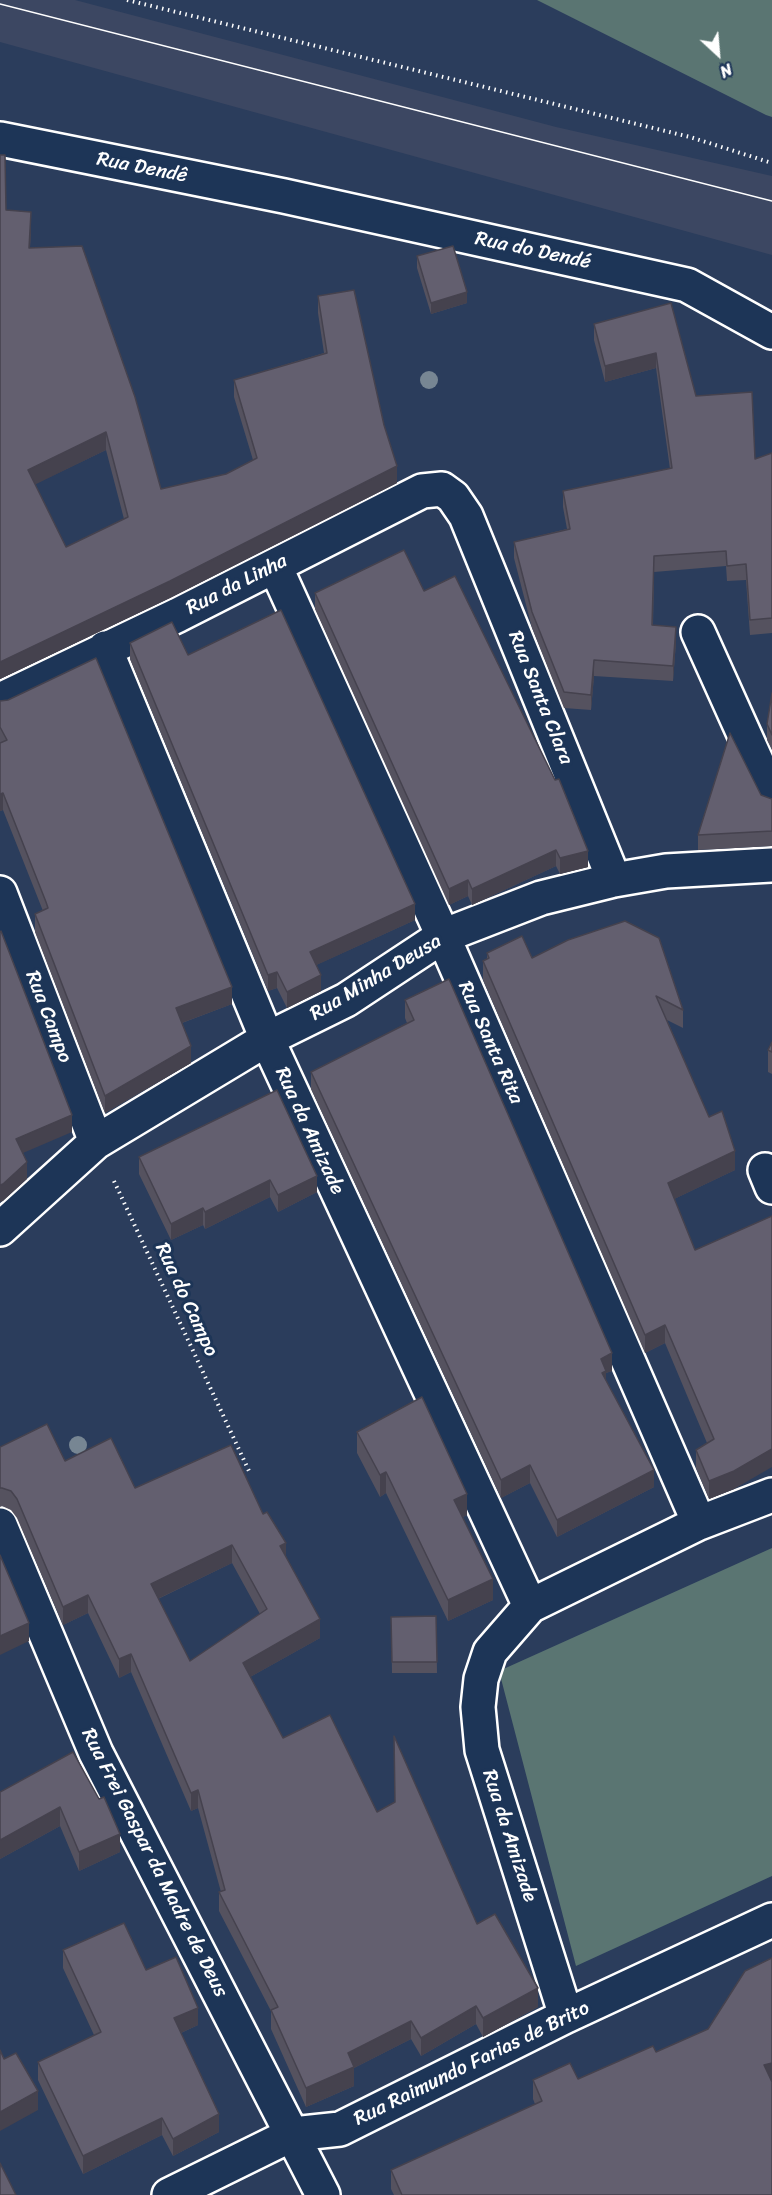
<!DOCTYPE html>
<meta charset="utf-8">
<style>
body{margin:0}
#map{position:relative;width:772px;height:2195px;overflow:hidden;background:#2b3d5c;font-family:Sriracha,sans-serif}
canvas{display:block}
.north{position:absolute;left:688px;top:24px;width:60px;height:60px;-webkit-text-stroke:4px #1d3557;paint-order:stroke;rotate:154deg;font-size:16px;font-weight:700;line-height:24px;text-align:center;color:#fff}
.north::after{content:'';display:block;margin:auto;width:21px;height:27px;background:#fff;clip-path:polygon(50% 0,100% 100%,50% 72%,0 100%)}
</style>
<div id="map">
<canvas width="772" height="2195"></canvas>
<div class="north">N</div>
</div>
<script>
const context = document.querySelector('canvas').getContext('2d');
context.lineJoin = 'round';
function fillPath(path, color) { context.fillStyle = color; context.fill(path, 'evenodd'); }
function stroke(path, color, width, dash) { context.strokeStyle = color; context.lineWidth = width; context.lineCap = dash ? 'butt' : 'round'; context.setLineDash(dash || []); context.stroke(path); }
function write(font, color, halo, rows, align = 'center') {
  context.font = font + ' Sriracha,sans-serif'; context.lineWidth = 6; context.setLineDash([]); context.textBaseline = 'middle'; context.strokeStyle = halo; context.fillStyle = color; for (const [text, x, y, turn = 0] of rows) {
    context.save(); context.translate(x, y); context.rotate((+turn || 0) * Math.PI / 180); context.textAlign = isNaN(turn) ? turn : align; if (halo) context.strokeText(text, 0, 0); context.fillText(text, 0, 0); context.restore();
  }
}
fillPath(new Path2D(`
 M0,0H75L556,127L772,176V255L0,42Z`), '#3c4762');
fillPath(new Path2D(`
 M537,0H772V117L766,115Z
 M772,1548V1876L576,1966L499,1671Z`), '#5a7572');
const minor = new Path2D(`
 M0,139L284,196L687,285L772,332
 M275,566L443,936L699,1523
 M698,632L772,796
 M105,648L267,1039L530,1606
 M0,700L178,615L422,491L442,489L453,497L466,516L614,880
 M0,893L96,1142
 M765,1170L772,1187
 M0,1229L96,1142L267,1039L346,1000L443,936L541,898L614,880L666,871L772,865
 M0,1525L96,1753L323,2195
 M566,2016L482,1750L478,1707L481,1679L490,1652L530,1606L699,1523L772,1495
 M169,2195L293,2134L340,2129L566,2016L772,1920`);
stroke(minor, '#fff', 38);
stroke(new Path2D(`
 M127,0L690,137L772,163
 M114,1181L249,1471`), '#fff', 4, [1.5, 4.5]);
stroke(minor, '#1d3557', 33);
stroke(new Path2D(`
 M0,4L772,201`), '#fff', 1.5);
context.fillStyle = '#778693';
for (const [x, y] of [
 [429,380],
 [78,1445]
]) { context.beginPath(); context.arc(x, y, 9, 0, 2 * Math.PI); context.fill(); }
fillPath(new Path2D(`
 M0,155L6,210L31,229L30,248L161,489L226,474L253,460L234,397V380L324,353L318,313V296L397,483L170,598L0,679ZM106,450L124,519L66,547L35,484Z
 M417,256L467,303L431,314L417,268Z
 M671,303L696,396L755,459L772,453V633L750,635L746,580L727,581L726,566L654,572L653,626L676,642L673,681L594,676L591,710L564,708L532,628L514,558V542L567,529L563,507V491L670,469L656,368L605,382L594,340V324Z
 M424,591L588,867L560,874L556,866L472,905L468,896L449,905L315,609V593Z
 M130,643L188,655L415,920L316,965L321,991L287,1008L277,988L268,991L130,659Z
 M772,693V750L767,740V724Z
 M0,701L232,1004L182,1023L191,1063L105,1113L35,932V914L43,911L3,810L0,811Z
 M761,795L772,799V846L698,850V835Z
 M568,940L683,1010V1028L667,1020L709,1117L735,1170L674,1199L734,1489L709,1499L696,1468V1450L707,1443L665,1343L645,1353L483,980V961L487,959V953L532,958Z
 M405,1000L612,1371L606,1373V1382L654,1487L557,1537L530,1483L501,1498L311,1089V1072L407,1023L405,1018Z
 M772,1042V1074L768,1072V1050Z
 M277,1090L317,1192L278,1212L270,1197L205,1229L203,1225L171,1240L139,1174V1157Z
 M357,1432L467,1515L463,1517L493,1600L448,1621L386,1493L380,1497L357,1453Z
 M0,1447L65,1461L135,1488L263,1514L286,1556L320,1638L250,1677L283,1738L377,1812L477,1924L538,2007L483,2037L476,2024L421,2056L411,2039L354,2068V2086L306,2107L271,2029V2011L219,1911V1892H221L198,1808L191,1811L131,1672L119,1678L88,1613L63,1625L17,1518L11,1510L2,1506L0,1507ZM232,1563L260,1614L190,1661L158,1599Z
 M436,1616L437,1673H392L391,1617Z
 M73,1752L120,1852L79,1871L60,1826L0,1859V1792Z
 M63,1950L146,1970L198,2025L181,2033L219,2132L173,2156L162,2135L83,2174L38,2080V2062L94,2035L63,1968Z
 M708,2029L772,2081V2195H394L391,2189V2170L535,2104L533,2099V2080L578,2079L656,2052Z`), '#55525f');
fillPath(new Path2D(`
 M31,212V229L29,265V248Z
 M467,292V303L431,314V303Z
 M656,353V368L605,382V366Z
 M106,432V450L28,488V470Z
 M397,466V483L170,598L0,679V662Z
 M676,627V642L673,681V666Z
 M594,660V676L591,710V695Z
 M3,793V810L0,811V794Z
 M556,850V866L472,905V889Z
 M588,851V867L560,874V858Z
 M468,880V896L449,905V889Z
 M415,904V920L310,968V952Z
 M277,972V988L268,991V975Z
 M321,975V991L287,1008V992Z
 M232,987V1004L176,1025V1008Z
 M191,1046V1063L105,1113V1096Z
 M72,1115V1132L16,1156V1139Z
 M735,1151V1170L668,1202V1183Z
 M27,1162V1179L3,1201L0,1202V1185Z
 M317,1176V1192L278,1212V1195Z
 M270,1180V1197L205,1229V1212Z
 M203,1208V1225L171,1240V1224Z
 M665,1325V1343L645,1353V1335Z
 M612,1353V1371L606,1373V1389L602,1391L601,1359Z
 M772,1449V1467L734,1489L709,1499V1481Z
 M530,1465V1483L501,1498V1480Z
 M654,1470V1487L557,1537V1520Z
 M386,1472V1493L380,1497V1475Z
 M467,1494V1515L454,1521V1500Z
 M286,1543V1562L280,1546Z
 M232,1545V1563L151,1602V1584Z
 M493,1579V1600L448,1621V1600Z
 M88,1595V1613L63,1625V1607Z
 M320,1619V1638L243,1681V1663Z
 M29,1623V1641L0,1655V1636Z
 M131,1654V1672L119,1678V1659Z
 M198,1790V1808L191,1811V1793Z
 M60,1807V1826L0,1859V1840Z
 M120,1834V1852L79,1871V1852Z
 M538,1988V2007L483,2037V2018Z
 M476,2006V2024L421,2056V2038Z
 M198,2008V2025L174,2036V2018Z
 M411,2021V2039L354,2068V2086L306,2107V2088L348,2053Z
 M772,2063V2081L764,2084V2065Z
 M38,2091V2110L0,2131V2112Z
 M219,2114V2132L173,2156V2139Z
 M162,2118V2135L83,2174V2156Z`), '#45424e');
const building = new Path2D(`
 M0,155H5L6,210L31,212L29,248L82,246L135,397L161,489L226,474L257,458L234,380L327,353L318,296L354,290L384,425L397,466L170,581L0,662ZM106,432L128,517L66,547L28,470Z
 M453,246L467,292L431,303L417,256Z
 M671,303L696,396L752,392L755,459L772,453V618L750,620L746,564L727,566L726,551L654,556L652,625L676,627L673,666L594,660L591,695L564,692L532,612L514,542L570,529L563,491L672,468L656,353L605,366L594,324Z
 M404,550L424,591L455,576L555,780L559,779L588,851L560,858L556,850L472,889L468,880L449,889L315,593Z
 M281,610L415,904L310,952L321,975L287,992L277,972L268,975L130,643L172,622L188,655Z
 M96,658L232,987L176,1008L191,1046L105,1096L35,914L48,908L46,902L3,793L0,794V743L7,740L0,727V701L8,700Z
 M772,693V735L767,724Z
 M730,733L761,795L772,799V831L698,835Z
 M625,921L659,938L683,1010L656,996L709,1117L722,1111L735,1151L668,1183L695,1250L772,1216V1449L734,1471L709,1481L696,1450L714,1439L665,1325L645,1335L483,961L489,958L487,953L522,936L532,958L568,940Z
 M1,931L72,1115L16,1139L27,1162L3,1184L0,1185V932Z
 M449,979L612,1353L601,1359L606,1371L602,1373L654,1470L557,1520L530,1465L501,1480L311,1072L414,1020L405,1000Z
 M772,1042V1052L768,1050Z
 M277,1090L317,1176L278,1195L270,1180L205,1212L203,1208L171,1224L139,1157Z
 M422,1397L467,1494L454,1500L493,1579L448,1600L386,1472L380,1475L357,1432Z
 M47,1424L65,1461L111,1438L135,1488L231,1445L263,1514L267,1512L286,1543L280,1546L320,1619L243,1663L283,1738L330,1715L377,1812L395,1802L394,1736L477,1924L495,1914L538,1988L483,2018L476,2006L421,2038L411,2021L348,2053L354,2067L306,2088L271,2010L278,2007L219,1892L225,1890L198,1790L191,1793L131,1654L119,1659L88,1595L63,1607L17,1499L11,1491L2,1488H0V1447ZM232,1545L267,1609L190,1661L151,1584Z
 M0,1555L29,1623L0,1636Z
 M436,1616L437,1662H392L391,1617Z
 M73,1752L99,1799L104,1797L120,1834L79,1852L60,1807L0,1840V1792Z
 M124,1923L146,1970L176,1957L198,2008L174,2018L219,2114L173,2139L162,2118L83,2156L38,2062L101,2032L63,1950Z
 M772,1958V2063L764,2065L772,2082V2195H402L391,2170L542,2101L533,2080L570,2063L578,2079L653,2046L656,2052L708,2029L745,1971Z
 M0,2050L4,2059L16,2053L38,2091L0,2112Z
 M0,2163L16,2195H0Z`);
fillPath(building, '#635f6f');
stroke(building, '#45424e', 1.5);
write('20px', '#fff', '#1d3557', [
 ["Rua Dendê",142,168,11],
 ["Rua do Dendé",533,251,12],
 ["Rua da Linha",237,585,-27],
 ["Rua Santa Clara",540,698,68],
 ["Rua Minha Deusa",376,978,-31],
 ["Rua Campo",48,1017,69],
 ["Rua Santa Rita",490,1043,66],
 ["Rua da Amizade",309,1131,65],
 ["Rua do Campo",186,1300,65],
 ["Rua da Amizade",509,1836,72],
 ["Rua Frei Gaspar da Madre de Deus",154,1863,63],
 ["Rua Raimundo Farias de Brito",472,2064,-26]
]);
</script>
